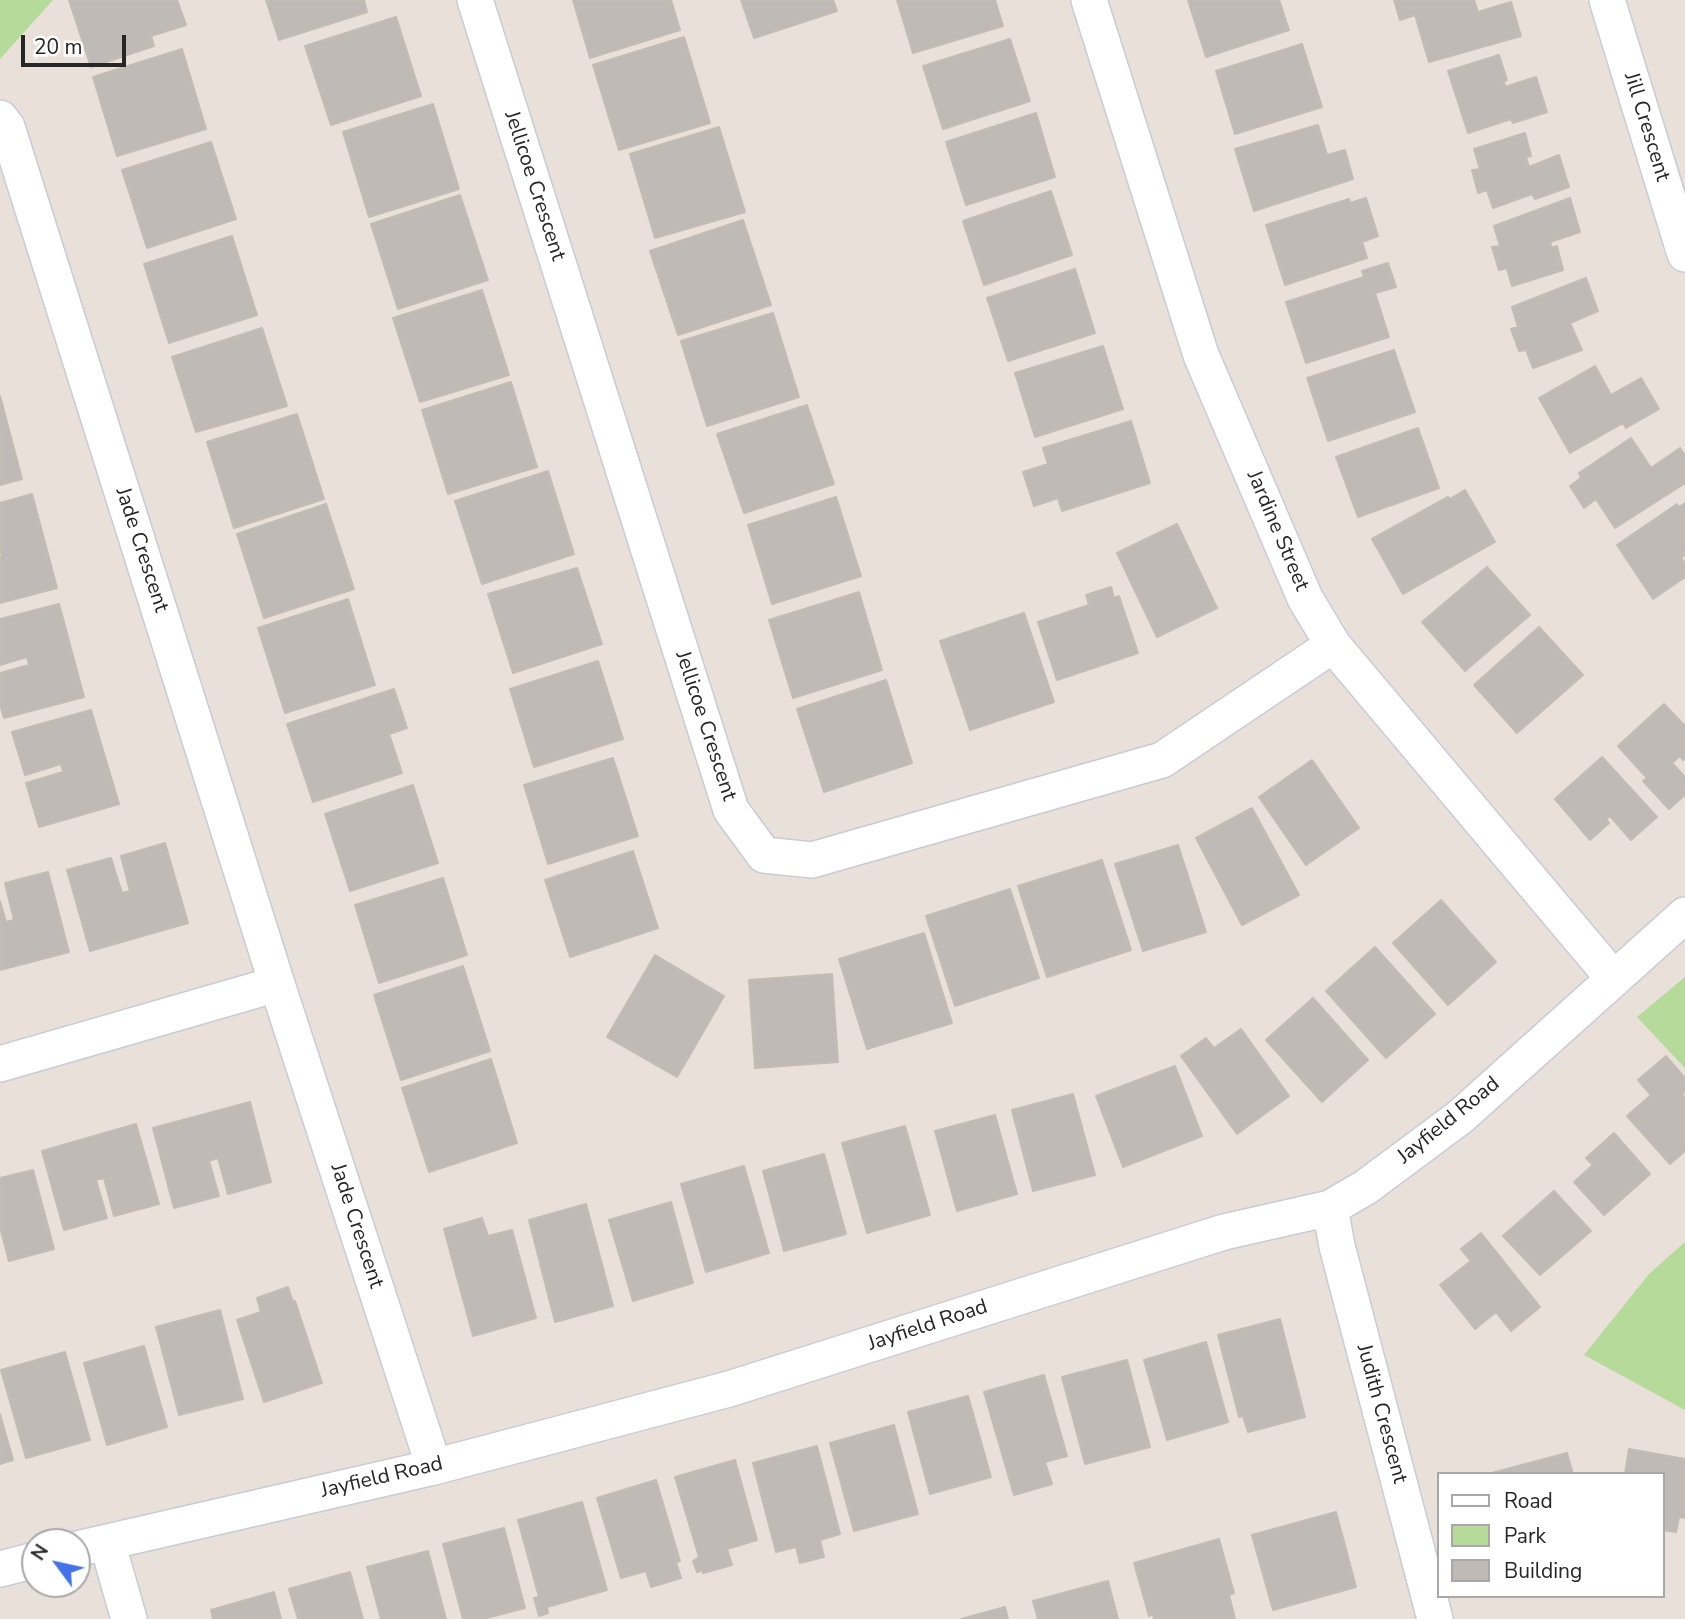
<!DOCTYPE html>
<style>
body{margin:0}
#map{position:relative;width:1685px;height:1619px;overflow:hidden;background:#e8e0d9;font-family:"Nunito Sans",sans-serif}
canvas{display:block}
.legend{position:absolute;left:1437px;top:1472px;width:228px;height:126px;box-sizing:border-box;background:#fff;border:2px solid #a8a8a8;margin:0;padding:9px 12px;list-style:none;font-size:21px;color:#262626}
.legend li{display:flex;align-items:center;gap:14px;height:35px}
.legend b{width:35px;border:2px solid #a8a8a8}
.north{position:absolute;left:21px;top:1528px;width:70px;height:70px;box-sizing:border-box;background:#fff;border:2px solid #a8a8a8;border-radius:50%;rotate:303deg;font-size:19px;font-weight:700;line-height:28px;text-align:center;color:#262626}
.north::after{content:'';display:block;margin:auto;width:24px;height:32px;background:#4672e8;clip-path:polygon(50% 0,100% 100%,50% 72%,0 100%)}
.scale{position:absolute;left:21px;top:35px;width:105px;height:32px;box-sizing:border-box;border:4px solid #262626;border-top:0;padding-left:9px;font-size:21px;line-height:24px;white-space:nowrap;color:#262626;-webkit-text-stroke:5px #fff;paint-order:stroke}
</style>
<div id="map">
<canvas width="1685" height="1619"></canvas>
<ul class="legend">
<li><b style="height:9px;background:#fff"></b>Road</li>
<li><b style="height:19px;background:#b5da9a"></b>Park</li>
<li><b style="height:19px;background:#c0bab6"></b>Building</li>
</ul>
<div class="north">N</div>
<div class="scale">20 m</div>
</div>
<script>
const context = document.querySelector('canvas').getContext('2d');
context.lineJoin = 'round';
function fillPath(path, color) { context.fillStyle = color; context.fill(path, 'evenodd'); }
function stroke(path, color, width, dash) { context.strokeStyle = color; context.lineWidth = width; context.lineCap = dash ? 'butt' : 'round'; context.setLineDash(dash || []); context.stroke(path); }
function write(font, color, halo, rows, align = 'center') {
  context.font = font + ' "Nunito Sans",sans-serif'; context.lineWidth = 7; context.setLineDash([]); context.textBaseline = 'middle'; context.strokeStyle = halo; context.fillStyle = color; for (const [text, x, y, turn = 0] of rows) {
    context.save(); context.translate(x, y); context.rotate((+turn || 0) * Math.PI / 180); context.textAlign = isNaN(turn) ? turn : align; if (halo) context.strokeText(text, 0, 0); context.fillText(text, 0, 0); context.restore();
  }
}
fillPath(new Path2D(`
 M0,0H53L0,59Z
 M1685,977V1068L1637,1017Z
 M1685,1242V1410L1584,1355L1649,1274Z`), '#b5da9a');
const building = new Path2D(`
 M69,0H177L186,25L151,36L154,46L91,67Z
 M266,0H364L367,12L279,40Z
 M573,0H671L680,30L590,58Z
 M741,0H833L837,11L754,38Z
 M897,0H995L1003,26L913,53Z
 M1188,0H1279L1289,30L1206,57Z
 M1394,0H1474L1478,12L1511,2L1521,36L1429,62L1415,15L1400,20Z
 M396,17L421,96L331,125L305,46Z
 M684,37L710,123L619,150L593,65Z
 M1010,39L1030,101L943,129L923,66Z
 M1302,44L1322,107L1235,134L1216,71Z
 M182,49L206,129L117,156L93,77Z
 M1499,55L1507,80L1504,81L1505,87L1536,77L1547,112L1513,123L1511,119L1468,133L1448,71Z
 M433,104L459,189L369,217L343,132Z
 M1036,113L1055,177L966,205L946,142Z
 M1318,125L1327,155L1345,150L1353,179L1254,211L1235,149Z
 M719,127L745,212L655,238L630,154Z
 M1525,133L1531,156L1526,157L1529,167L1559,155L1569,187L1535,199L1532,194L1493,208L1487,190L1478,193L1472,170L1480,169L1474,149Z
 M211,142L236,219L147,248L122,170Z
 M1051,191L1072,255L984,285L963,221Z
 M460,195L488,280L398,309L371,224Z
 M1366,198L1378,236L1362,242L1367,258L1285,285L1266,225L1349,199L1350,203Z
 M1570,198L1580,232L1550,242L1552,248L1557,246L1563,270L1512,286L1507,268L1499,270L1492,247L1500,246L1494,226Z
 M743,220L771,305L678,335L650,251Z
 M232,236L257,315L169,343L144,264Z
 M1388,263L1396,287L1375,293L1389,337L1306,363L1286,302L1364,277L1362,271Z
 M1075,269L1095,333L1008,361L987,298Z
 M1586,278L1598,311L1570,323L1582,350L1533,368L1526,350L1519,351L1511,329L1518,327L1512,307Z
 M482,290L509,375L420,402L393,318Z
 M773,313L799,397L707,426L681,341Z
 M262,328L287,406L196,432L172,357Z
 M1103,346L1123,409L1035,437L1015,373Z
 M1394,350L1415,412L1328,441L1307,378Z
 M1595,366L1611,395L1641,378L1659,409L1626,428L1623,423L1570,453L1539,398Z
 M511,382L537,467L448,494L422,410Z
 M0,396L22,479L0,485Z
 M807,405L834,484L744,513L717,434Z
 M297,414L324,499L234,528L207,442Z
 M1131,421L1150,483L1062,511L1058,498L1034,506L1023,472L1048,464L1043,448Z
 M1418,428L1439,488L1358,517L1336,457Z
 M1631,438L1651,468L1680,448L1685,456V483L1615,528L1596,499L1584,508L1570,486L1581,478L1579,473Z
 M548,471L574,554L482,584L455,501Z
 M1465,490L1495,542L1403,594L1372,539L1448,497L1450,499Z
 M32,494L57,588L0,603V557L2,556L0,549V503Z
 M836,497L861,576L772,604L748,525Z
 M1685,503V550L1683,552L1685,555L1681,558L1685,563V577L1653,599L1617,545L1677,504L1679,507Z
 M326,504L354,589L264,618L237,534Z
 M1177,524L1217,608L1157,637L1117,553Z
 M1487,567L1530,615L1465,671L1422,622Z
 M577,568L602,644L513,673L488,594Z
 M1111,587L1114,598L1119,596L1138,653L1057,680L1038,622L1089,605L1086,595Z
 M859,592L882,670L793,698L769,620Z
 M348,599L375,685L285,713L258,628Z
 M59,604L84,697L4,718L0,704V673L29,665L27,657L0,665V619Z
 M1024,613L1054,702L970,730L940,641Z
 M1539,627L1583,675L1517,733L1474,685Z
 M598,661L623,739L534,767L510,689Z
 M886,680L912,763L824,792L797,709Z
 M394,689L407,728L389,734L402,773L313,802L287,724Z
 M1664,704L1685,726V758L1683,760L1680,756L1672,763L1685,777V795L1669,809L1643,781L1647,778L1618,746Z
 M91,710L119,804L39,827L26,783L63,772L61,764L25,775L12,732Z
 M1602,757L1657,817L1631,840L1610,816L1606,819L1609,823L1590,840L1555,799Z
 M613,758L638,836L548,864L524,785Z
 M1312,760L1359,828L1306,865L1259,797Z
 M413,785L438,863L350,891L325,814Z
 M1252,808L1299,895L1242,925L1196,838Z
 M165,843L188,923L90,951L67,870L111,858L122,893L130,891L121,856Z
 M1178,845L1206,932L1143,951L1115,864Z
 M633,851L658,928L570,957L545,880Z
 M1102,860L1131,950L1047,977L1018,886Z
 M48,872L69,952L0,970V901L6,922L14,920L5,883Z
 M443,878L467,955L379,983L355,905Z
 M1010,889L1039,978L955,1006L926,916Z
 M1441,900L1496,962L1448,1005L1393,943Z
 M924,933L952,1023L867,1049L839,959Z
 M1375,947L1435,1014L1386,1058L1326,991Z
 M655,955L724,996L677,1077L607,1037Z
 M463,966L490,1051L401,1080L374,995Z
 M832,974L838,1062L755,1068L749,980Z
 M1313,998L1368,1060L1322,1102L1266,1040Z
 M1241,1029L1289,1096L1237,1134L1181,1056L1206,1038L1214,1048Z
 M1666,1056L1685,1078V1091L1682,1095L1685,1098V1151L1670,1164L1627,1116L1651,1095L1638,1080Z
 M491,1059L517,1143L429,1172L402,1088Z
 M1175,1066L1202,1136L1123,1167L1096,1096Z
 M1073,1094L1095,1175L1033,1191L1012,1110Z
 M250,1102L271,1182L228,1194L218,1158L209,1161L219,1196L174,1208L153,1128Z
 M995,1115L1017,1194L957,1211L935,1131Z
 M136,1124L159,1204L114,1216L104,1178L96,1180L107,1218L64,1230L42,1151Z
 M905,1126L930,1215L867,1233L842,1143Z
 M1614,1133L1650,1174L1604,1215L1574,1182L1593,1165L1586,1158Z
 M824,1154L846,1234L784,1251L763,1171Z
 M744,1166L769,1253L706,1272L681,1184Z
 M33,1170L54,1249L9,1261L0,1227V1178Z
 M1554,1191L1591,1231L1540,1275L1503,1236Z
 M671,1202L693,1283L633,1301L609,1220Z
 M586,1204L613,1306L555,1322L529,1220Z
 M482,1218L488,1236L512,1230L536,1318L473,1336L444,1229Z
 M1481,1233L1540,1307L1511,1331L1496,1312L1475,1329L1440,1285L1471,1261L1461,1249Z
 M288,1287L293,1302L295,1301L322,1383L264,1402L237,1320L261,1312L257,1298Z
 M220,1310L243,1399L179,1415L156,1327Z
 M1280,1319L1305,1417L1248,1432L1243,1416L1239,1417L1218,1335Z
 M1206,1342L1228,1422L1167,1440L1144,1360Z
 M144,1346L167,1427L107,1445L84,1363Z
 M65,1352L90,1440L26,1458L1,1370Z
 M1127,1360L1150,1447L1085,1464L1062,1377Z
 M1044,1375L1067,1456L1045,1462L1052,1484L1014,1495L984,1392Z
 M968,1396L991,1477L930,1494L908,1412Z
 M0,1414L13,1460L0,1464Z
 M894,1425L918,1514L854,1531L830,1443Z
 M817,1446L840,1534L820,1540L824,1557L800,1563L796,1547L776,1552L753,1463Z
 M1629,1449L1685,1459V1518L1679,1517L1676,1532L1662,1530V1474H1625Z
 M1567,1453L1573,1474H1488Z
 M735,1460L757,1540L727,1549L732,1565L703,1573V1570L697,1572L693,1561L699,1557L675,1477Z
 M656,1480L680,1561L676,1562L681,1578L651,1587L646,1571L621,1578L597,1498Z
 M582,1502L607,1590L547,1607L548,1613L539,1616L534,1598L539,1597L518,1520Z
 M1336,1512L1356,1587L1273,1610L1252,1535Z
 M504,1528L525,1608L483,1619H463L443,1544Z
 M1219,1539L1234,1593L1229,1595L1235,1619H1154L1153,1614L1149,1616L1134,1563Z
 M428,1551L446,1619H381L367,1567Z
 M350,1572L363,1619H298L289,1589Z
 M1108,1581L1118,1619H1038L1033,1601Z
 M274,1592L281,1619H213L211,1610Z
 M1005,1607L1008,1619H961Z`);
fillPath(building, '#c0bab6');
stroke(building, '#c3bcb3', 2);
const minor = new Path2D(`
 M475,0L731,810L764,855L812,860L1162,760L1333,645
 M1089,0L1201,355L1305,598L1333,645L1614,979
 M1607,0L1685,254
 M0,118L7,127L277,984L434,1467
 M0,1064L277,984
 M1330,1208L1337,1246L1435,1619
 M107,1542L129,1619
 M77,1549L434,1467L729,1389L1224,1232L1330,1208L1366,1187L1460,1117L1685,915
 M0,1569L35,1560`);
stroke(minor, '#c8ccd7', 38);
stroke(minor, '#fff', 35);
write('21px', '#262626', '#fff', [
 ["Jill Crescent",1646,127,73],
 ["Jellicoe Crescent",534,186,72],
 ["Jardine Street",1277,531,67],
 ["Jade Crescent",141,550,72],
 ["Jellicoe Crescent",705,726,72],
 ["Jayfield Road",1449,1121,-39],
 ["Jade Crescent",356,1226,72],
 ["Jayfield Road",928,1326,-18],
 ["Judith Crescent",1381,1414,75],
 ["Jayfield Road",382,1478,-13]
]);
</script>
